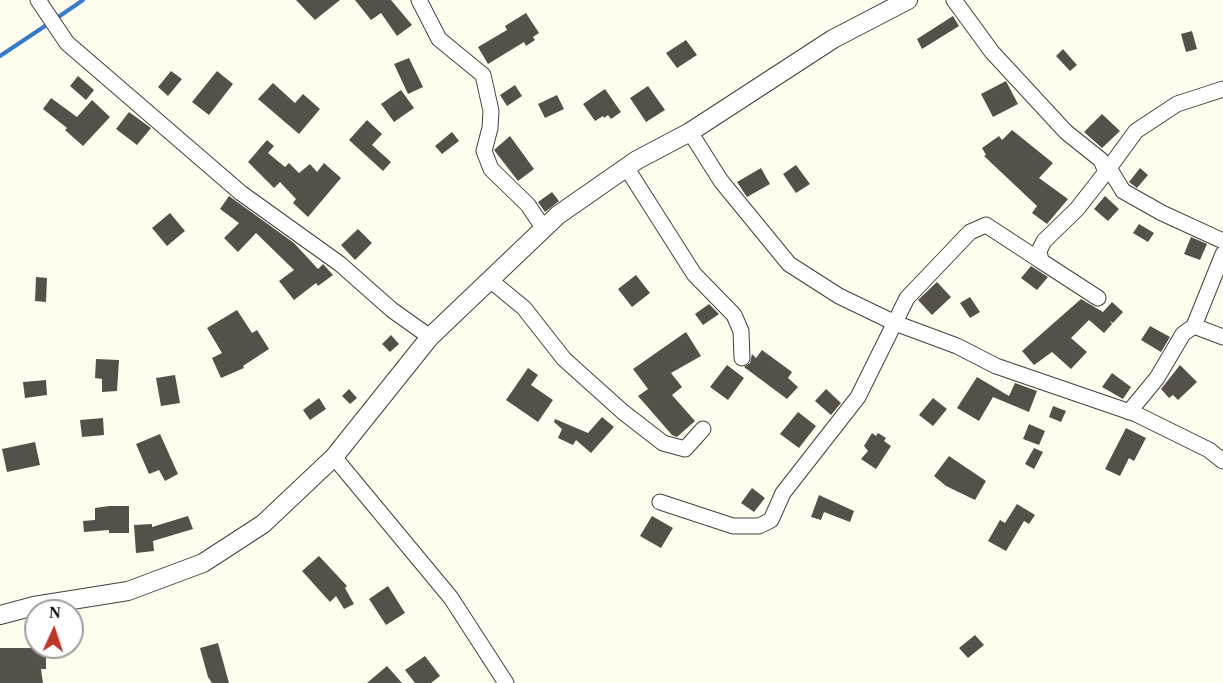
<!DOCTYPE html>
<style>
body{margin:0}
#map{position:relative;width:1223px;height:683px;overflow:hidden;background:#fffeee;font-family:Georgia,serif}
canvas{display:block}
.north{position:absolute;left:24px;top:599px;width:60px;height:60px;box-sizing:border-box;background:#fff;border:2px solid #9e9e9e;border-radius:50%;rotate:3deg;font-size:16px;font-weight:700;line-height:24px;text-align:center;color:#0d0d0d}
.north::after{content:'';display:block;margin:auto;width:21px;height:27px;background:#be3625;clip-path:polygon(50% 0,100% 100%,50% 72%,0 100%)}
</style>
<div id="map">
<canvas width="1223" height="683"></canvas>
<div class="north">N</div>
</div>
<script>
const context = document.querySelector('canvas').getContext('2d');
context.lineJoin = 'round';
function stroke(path, color, width, dash) { context.strokeStyle = color; context.lineWidth = width; context.lineCap = dash ? 'butt' : 'round'; context.setLineDash(dash || []); context.stroke(path); }
function fillPath(path, color) { context.fillStyle = color; context.fill(path, 'evenodd'); }
stroke(new Path2D(`
 M54,20L83,0
 M0,56L48,24`), '#397ace', 4);
fillPath(new Path2D(`
 M296,0H340L315,20Z
 M355,0H391L412,25L397,36L381,13L371,20Z
 M526,13L539,33L533,37L535,40L526,46L524,42L488,64L478,47L507,30L505,26Z
 M953,16L959,26L922,49L917,39Z
 M1192,31L1197,49L1186,52L1181,34Z
 M686,40L697,55L677,68L666,53Z
 M1063,49L1077,65L1070,71L1056,56Z
 M409,58L423,87L408,94L394,64Z
 M171,71L182,79L168,96L158,87Z
 M217,71L233,84L209,115L192,102Z
 M78,76L94,90L86,100L70,86Z
 M1006,81L1018,104L993,117L981,94Z
 M273,83L295,103L303,94L320,109L299,134L258,99Z
 M515,85L522,96L507,106L500,95Z
 M648,86L665,110L646,122L630,98Z
 M605,89L621,112L611,119L608,115L604,118L603,116L595,121L583,104Z
 M401,90L414,108L394,122L381,104Z
 M557,95L564,109L545,118L538,104Z
 M51,98L77,117L92,100L110,117L83,146L65,130L67,128L43,109Z
 M129,112L151,128L137,145L116,129Z
 M1102,114L1120,131L1102,148L1084,132Z
 M367,120L382,134L372,145L391,162L383,171L349,140Z
 M1012,130L1053,163L1039,178L1068,199L1047,224L1032,213L1037,206L984,156L986,155L982,148L999,136L1002,140Z
 M452,132L459,141L442,154L435,146Z
 M510,136L534,169L518,181L494,150Z
 M267,140L274,146L268,153L285,167L289,163L299,173L310,164L317,172L324,163L341,178L308,217L293,203L296,199L280,182L274,188L248,162Z
 M796,165L810,184L796,193L783,174Z
 M761,168L770,184L747,197L737,182Z
 M1140,168L1148,175L1137,188L1129,182Z
 M552,192L559,201L545,212L538,202Z
 M229,196L294,243L318,269L323,264L333,275L318,286L316,283L294,300L279,281L294,270L256,233L238,252L224,238L239,223L220,209Z
 M1105,196L1119,209L1108,221L1094,209Z
 M170,213L185,231L167,246L152,228Z
 M1139,224L1154,233L1148,242L1133,233Z
 M358,229L372,243L355,260L341,245Z
 M1191,237L1207,244L1200,260L1184,254Z
 M1031,266L1048,277L1037,290L1021,278Z
 M636,275L650,293L632,307L618,289Z
 M36,277L47,278L46,302L35,301Z
 M937,282L951,297L932,315L918,300Z
 M970,297L980,312L970,318L960,303Z
 M1081,299L1103,312L1112,302L1123,312L1113,323L1110,321L1112,324L1104,333L1089,320L1071,338L1087,352L1071,369L1052,352L1034,365L1022,351Z
 M709,304L719,314L703,325L695,314Z
 M237,310L252,333L257,330L269,349L243,366L244,368L221,378L212,358L222,353L207,328Z
 M1150,326L1170,337L1161,352L1141,340Z
 M686,332L701,356L671,373L682,387L672,395L695,421L677,437L672,435L638,396L648,389L633,369Z
 M391,335L399,344L390,352L382,344Z
 M762,350L792,372L788,378L798,387L787,399L744,367L750,363L752,354L756,358Z
 M96,359L119,360L117,391L102,392V379L95,378Z
 M727,365L744,378L728,400L710,387Z
 M1180,365L1197,382L1178,400L1173,395L1169,398L1161,389Z
 M528,368L538,375L531,385L553,400L538,422L506,400Z
 M1112,373L1131,387L1123,399L1102,387Z
 M175,375L180,403L161,406L156,378Z
 M977,377L1009,396L1015,383L1037,391L1029,412L993,397L979,421L957,408Z
 M46,380L47,395L25,398L23,382Z
 M349,389L357,398L350,404L342,396Z
 M826,389L841,403L831,415L815,401Z
 M319,398L326,409L310,420L303,410Z
 M933,398L947,409L933,426L919,415Z
 M1053,406L1066,411L1061,422L1049,417Z
 M798,412L816,426L799,448L780,434Z
 M602,417L614,427L591,453L576,440L573,445L558,438L562,429L554,422L555,419L588,433Z
 M103,418L104,435L82,437L80,420Z
 M1029,424L1045,431L1039,445L1023,439Z
 M1126,428L1146,438L1134,461L1129,458L1120,476L1105,469Z
 M872,433L876,436L878,433L886,438L884,441L891,446L876,469L861,459L868,451L864,446Z
 M160,434L178,474L165,481L159,470L149,474L136,444Z
 M35,442L40,465L7,472L2,449Z
 M1034,448L1043,452L1034,469L1025,464Z
 M949,456L986,481L975,500L946,486L934,476Z
 M752,488L765,498L754,512L741,503Z
 M819,495L854,511L850,522L824,512L821,520L811,517Z
 M1017,504L1035,515L1029,524L1024,521L1006,551L988,541L1000,520L1005,523Z
 M109,506H129V533H109V530L84,532L83,521L95,520V508Z
 M188,516L193,529L153,541L154,551L136,553L134,525L152,524V527Z
 M652,516L673,528L661,548L640,536Z
 M319,556L347,586L345,588L354,604L344,609L336,596L330,602L302,571Z
 M388,586L405,613L386,625L369,599Z
 M975,635L984,645L968,658L959,648Z
 M218,643L229,683H212L208,677L200,648Z
 M0,648H46V669H41L43,683H0Z
 M425,656L440,676L431,683H415L405,670Z
 M387,666L402,683H367Z`), '#56504a');
const minor = new Path2D(`
 M38,0L67,43L241,193L340,264L392,310L430,337
 M419,0L439,39L483,75L491,111L490,128L484,151L491,169L528,205L544,229
 M954,0L992,52L1066,132L1101,160L1106,172L1077,209L1044,241L1039,251L1041,261L1098,298
 M690,132L721,181L789,264L839,296L895,323L957,346L996,366L1136,414L1209,450L1223,461
 M626,167L694,274L734,315L741,331L742,358
 M1109,168L1123,191L1162,213L1223,241
 M1106,172L1136,131L1177,104L1223,89
 M490,280L524,308L564,359L623,412L663,443L685,449L703,429
 M1194,326L1223,254
 M1129,412L1157,378L1183,334L1194,326L1223,337
 M334,457L451,598L506,683
 M660,502L733,526H759L771,520L783,493L858,397L907,298L970,232L986,225L1041,261`);
const tertiary = new Path2D(`
 M0,615L34,606L128,591L203,563L263,524L334,457L430,337L558,215L637,160L690,132L833,39L908,0`);
stroke(minor, '#404040', 17);
stroke(tertiary, '#404040', 20);
stroke(minor, '#fff', 15);
stroke(tertiary, '#fff', 18);
</script>
